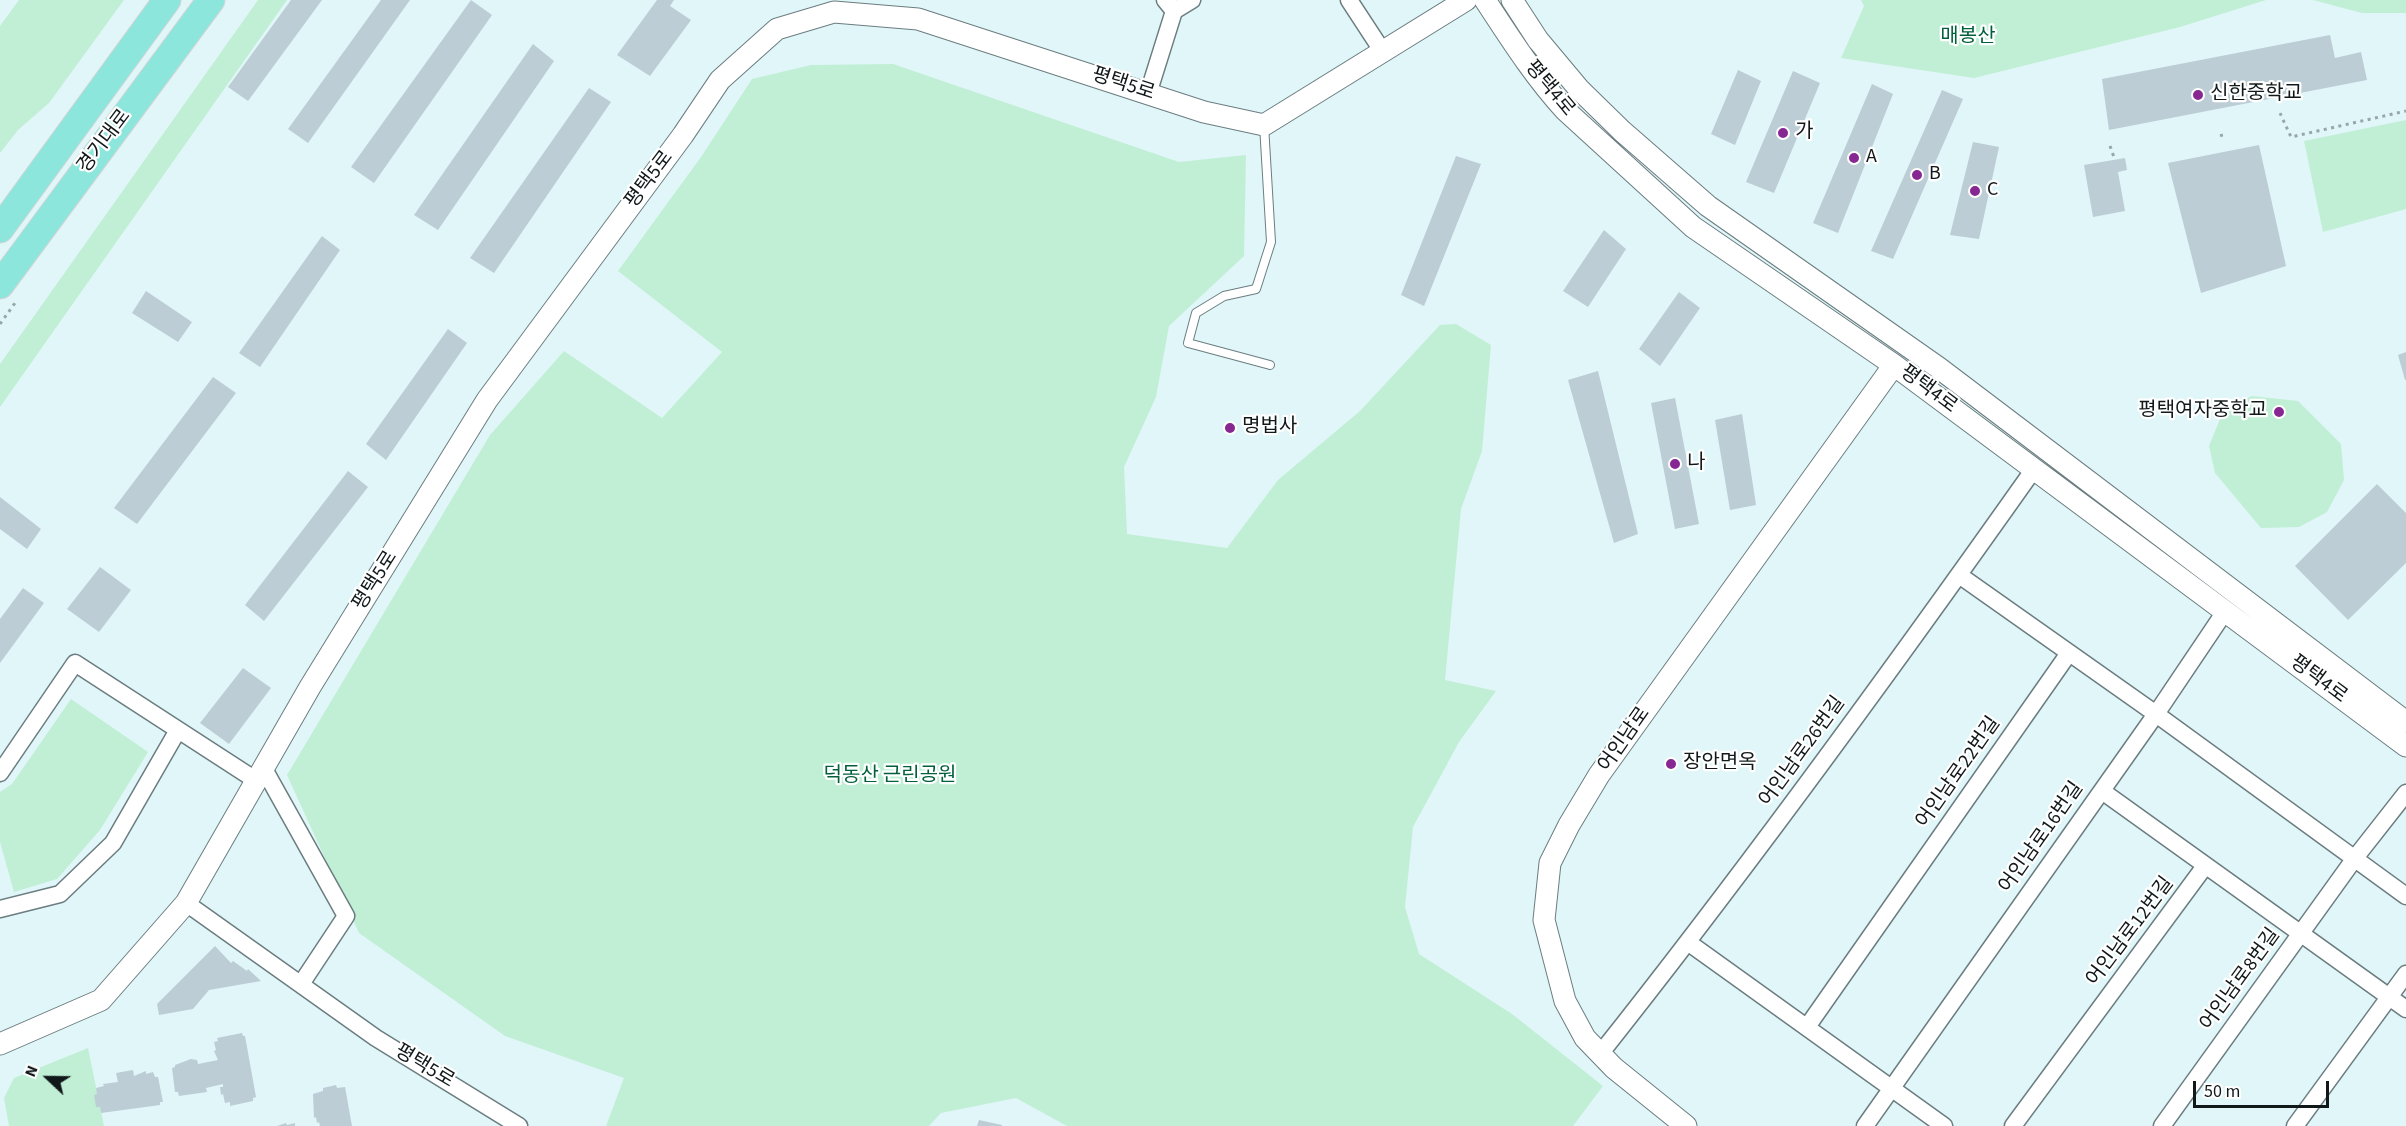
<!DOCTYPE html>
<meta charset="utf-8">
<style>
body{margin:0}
#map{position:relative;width:2406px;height:1126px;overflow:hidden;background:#e1f6f8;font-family:"Source Sans 3",sans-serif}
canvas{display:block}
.north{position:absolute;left:18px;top:1048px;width:60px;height:60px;-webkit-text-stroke:4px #fff;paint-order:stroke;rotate:292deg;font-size:16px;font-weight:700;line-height:24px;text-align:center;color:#111819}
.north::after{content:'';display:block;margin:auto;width:21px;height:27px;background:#111819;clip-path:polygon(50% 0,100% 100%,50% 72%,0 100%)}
.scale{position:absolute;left:2193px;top:1081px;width:136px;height:27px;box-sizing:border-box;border:3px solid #111819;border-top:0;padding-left:8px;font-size:18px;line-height:21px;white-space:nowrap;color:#111819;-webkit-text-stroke:4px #fff;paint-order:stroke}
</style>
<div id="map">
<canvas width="2406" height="1126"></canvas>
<div class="north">N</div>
<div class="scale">50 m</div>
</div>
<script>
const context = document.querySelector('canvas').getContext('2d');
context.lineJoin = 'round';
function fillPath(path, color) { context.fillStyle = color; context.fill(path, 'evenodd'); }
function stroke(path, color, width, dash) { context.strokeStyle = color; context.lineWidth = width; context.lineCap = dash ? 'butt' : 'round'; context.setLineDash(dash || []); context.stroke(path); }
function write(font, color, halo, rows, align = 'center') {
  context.font = font + ' "Source Sans 3","Noto Sans KR",sans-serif'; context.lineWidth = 4.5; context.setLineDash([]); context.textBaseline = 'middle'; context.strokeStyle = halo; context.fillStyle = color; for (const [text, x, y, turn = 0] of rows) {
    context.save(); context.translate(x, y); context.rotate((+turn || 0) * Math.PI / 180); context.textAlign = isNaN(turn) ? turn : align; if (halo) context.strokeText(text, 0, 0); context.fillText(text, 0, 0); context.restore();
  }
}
fillPath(new Path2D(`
 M19,0H124L49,103L18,130L0,153V26Z
 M258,0H287L0,407V364Z
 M1861,0H2266L2180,27L1974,78L1841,58L1864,6Z
 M2313,0H2406V13H2362Z
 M893,64L1179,162L1246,155L1244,256L1169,326L1156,397L1124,467L1127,534L1227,548L1278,480L1360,411L1440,325L1456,324L1491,345L1482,451L1461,509L1445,680L1496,691L1459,742L1413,827L1405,907L1419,954L1512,1014L1603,1086L1573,1126H1067L1016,1098L941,1113L929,1126H606L624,1078L505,1036L359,933L287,775L490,435L564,351L662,418L722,352L618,271L701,157L752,79L811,65Z
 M2406,120V209L2323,232L2304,141Z
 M2252,396L2298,401L2341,444L2344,480L2327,512L2299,527L2261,528L2215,473L2209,446L2224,409Z
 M71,699L148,752L100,830L57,879L14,892L0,842V792L12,784Z
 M88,1048L104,1126H9L4,1098L14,1078Z`), '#c1efd5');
fillPath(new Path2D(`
 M291,0H322L248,101L228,87Z
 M381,0H410L308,143L288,129Z
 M471,0L492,15L374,183L351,167Z
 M657,0H674L670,6L691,20L650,76L617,55Z
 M2330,35L2335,58L2361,52L2367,80L2109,130L2102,79Z
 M533,44L554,61L438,230L414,215Z
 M1738,70L1761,81L1735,145L1711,134Z
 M1793,71L1820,83L1774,193L1746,182Z
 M1872,84L1893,94L1838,233L1813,223Z
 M589,88L611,102L494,273L470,258Z
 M1942,90L1963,99L1893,259L1871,251Z
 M1973,142L1999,147L1979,239L1950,235Z
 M2259,145L2286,266L2201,293L2168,163Z
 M1456,156L1481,164L1424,306L1401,295Z
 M2125,158L2127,170L2118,172L2125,211L2093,217L2084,165Z
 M1604,230L1626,249L1588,307L1563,291Z
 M322,236L340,250L260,367L239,353Z
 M146,291L192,322L178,342L132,313Z
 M1679,292L1700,308L1660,366L1639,349Z
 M448,329L467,343L386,460L366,444Z
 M2406,352V380H2405L2398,355Z
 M1598,371L1638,534L1614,543L1568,380Z
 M213,377L236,393L137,524L114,508Z
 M1675,398L1699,524L1675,529L1651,403Z
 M1742,414L1756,505L1730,510L1715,420Z
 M348,471L368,487L264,621L245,605Z
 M2377,484L2406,513V563L2348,620L2295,566Z
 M0,497L41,529L27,549L0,529Z
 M100,567L131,590L99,632L67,609Z
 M23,588L44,603L0,663V619Z
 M243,668L271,688L229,744L200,723Z
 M215,946L231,963L233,961L247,971L248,969L261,981L209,990L193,1009L159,1015L157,1004Z
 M242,1033L243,1036H245L256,1097L253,1098V1101L230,1106V1102L225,1103L223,1094L221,1095L220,1087H223V1084L206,1088L207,1092L179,1096L178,1092H175L172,1068L175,1067V1065L191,1059L197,1060L198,1064L218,1060L214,1051L216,1050L214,1042L218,1041L217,1038Z
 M133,1070L134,1076L146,1071V1074L153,1072L155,1077H158L163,1102H160V1105L101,1113L100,1107H96L94,1095L97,1094L96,1088L104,1086L103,1084L118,1082L116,1073Z
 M336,1085L337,1088L345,1087L352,1126H320L319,1122L317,1123L316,1117L314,1118L313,1094L323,1091V1088Z
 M979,1120L1002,1125V1126H977Z
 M286,1123L287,1125L295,1123V1126H277Z`), '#bccdd5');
const service = new Path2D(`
 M1264,125L1271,242L1256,289L1224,296L1196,313L1188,343L1270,365`);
const minor = new Path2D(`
 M1165,0L1174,11L1192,0
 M1349,0L1383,52
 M1148,94L1174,11
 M1959,575L2156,714L2406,896
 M264,769L346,916L301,984
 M0,773L75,663L257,781
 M2102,791L2406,1009
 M186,903L376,1038L519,1126
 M0,909L60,894L113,843L178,730
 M1689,943L1944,1126
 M1807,1027L2069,653
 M1600,1054C1751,864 1894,667 2034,469
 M1865,1126L2156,714L2226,610
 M2013,1126L2205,866
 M2162,1126L2355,858L2406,793
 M2295,1126L2406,974`);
const tertiary = new Path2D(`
 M1485,0C1510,38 1534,76 1565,110L1693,227L1894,365L2406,746
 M1512,0L1538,40L1579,89L1622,131L1708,206L1939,368L2406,722
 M0,1044L101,1000L186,903L310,687L487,400L683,135L720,80L777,29L834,12L918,19L1204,112L1264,125L1466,0
 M1686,1126L1614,1068L1585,1038L1565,1001L1544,920L1550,863L1569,825L1599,775L1894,365`);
const primary = new Path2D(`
 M0,229L167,0
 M0,285L211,0`);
stroke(service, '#6b7d80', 10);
stroke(minor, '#6b7d80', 19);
stroke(tertiary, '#6b7d80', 23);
stroke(primary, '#d4d5d6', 29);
stroke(new Path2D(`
 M2280,113L2291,137L2406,111
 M2221,134L2223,140
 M2110,146L2115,160
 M0,324L15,303`), '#97a7a9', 3, [3, 4.5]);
stroke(service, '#fff', 8);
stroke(minor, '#fff', 16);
stroke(tertiary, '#fff', 21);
stroke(primary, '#8ce6dc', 27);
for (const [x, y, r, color] of [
 [2198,95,6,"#862792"],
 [1783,133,6,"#862792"],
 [1854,158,6,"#862792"],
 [1917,175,6,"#862792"],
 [1975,191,6,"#862792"],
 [2279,412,6,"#862792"],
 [1230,428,6,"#862792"],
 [1675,464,6,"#862792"],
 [1671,764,6,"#862792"]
]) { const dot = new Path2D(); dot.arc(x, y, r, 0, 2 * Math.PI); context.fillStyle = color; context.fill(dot); stroke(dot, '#fff', 2); }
write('20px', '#015f3c', '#fff', [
 ["매봉산",1968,38],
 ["덕동산 근린공원",890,777]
]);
write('20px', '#111819', '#fff', [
 ["평택5로",1123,85,18],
 ["평택4로",1549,89,50],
 ["경기대로",105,142,-53],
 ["평택5로",650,180,-53],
 ["평택4로",1928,390,37],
 ["평택5로",376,581,-58],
 ["평택4로",2318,680,37],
 ["어인남로",1625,740,-55],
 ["어인남로26번길",1803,752,-54],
 ["어인남로22번길",1959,773,-55],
 ["어인남로16번길",2042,838,-55],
 ["어인남로12번길",2131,932,-53],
 ["어인남로8번길",2241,980,-54],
 ["평택5로",424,1067,31]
]);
write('20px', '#111819', '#fff', [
 ["신한중학교",2210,95],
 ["가",1795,133],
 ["A",1866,158],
 ["B",1929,175],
 ["C",1987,191],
 ["평택여자중학교",2267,412,"right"],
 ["명법사",1242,428],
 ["나",1687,464],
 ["장안면옥",1683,764]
], 'left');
</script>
